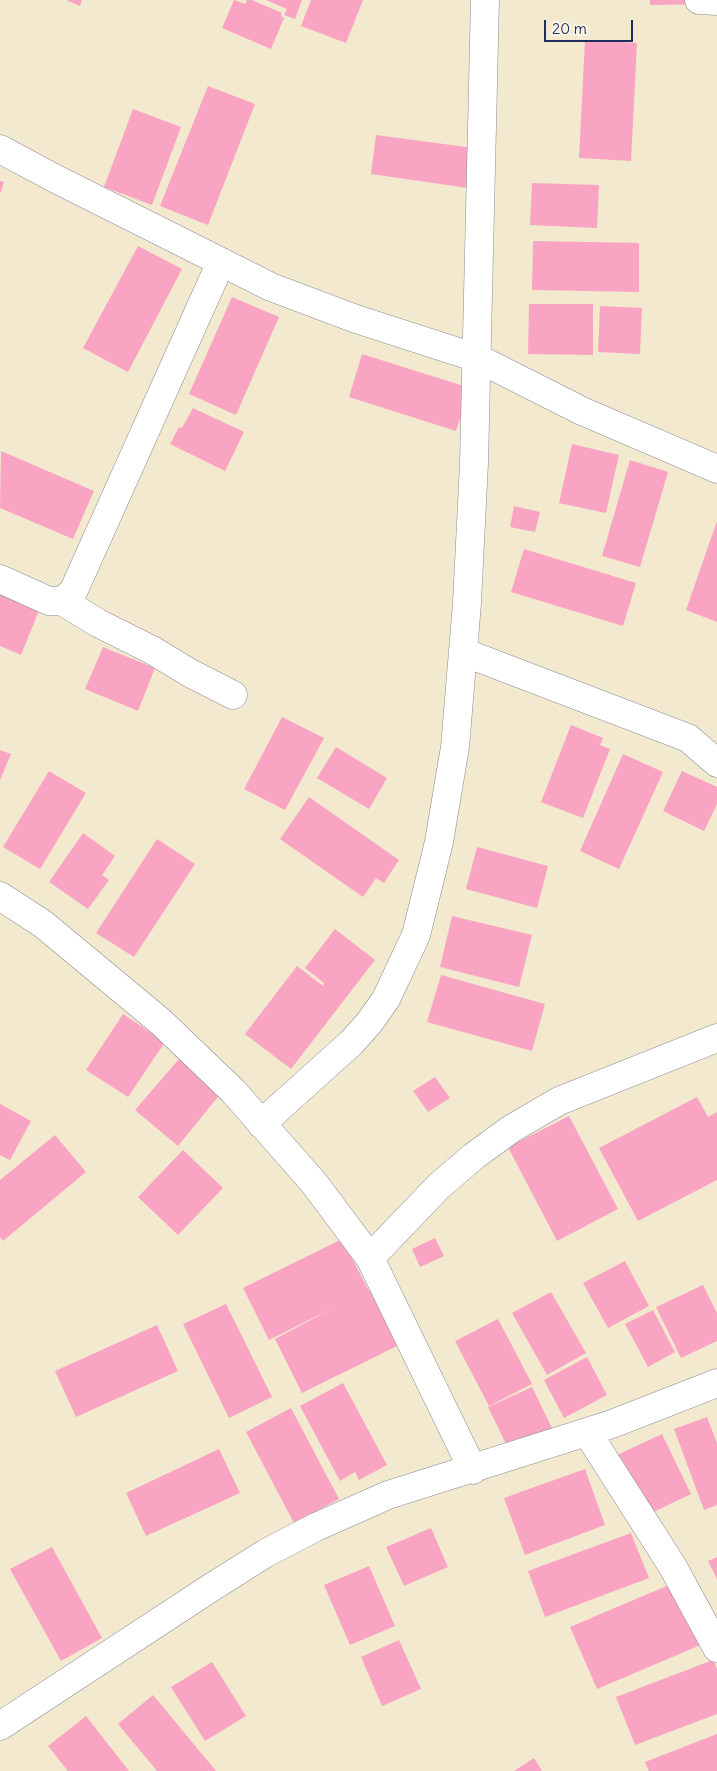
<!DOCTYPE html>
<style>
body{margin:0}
#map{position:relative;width:717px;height:1771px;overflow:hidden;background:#f2e9ce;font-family:Delius,sans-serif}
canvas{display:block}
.scale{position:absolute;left:544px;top:20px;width:89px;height:22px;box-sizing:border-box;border:2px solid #1b2f5e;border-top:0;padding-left:6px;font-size:15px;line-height:18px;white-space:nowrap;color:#1b2f5e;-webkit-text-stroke:4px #fcf5e5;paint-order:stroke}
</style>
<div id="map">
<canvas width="717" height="1771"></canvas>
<div class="scale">20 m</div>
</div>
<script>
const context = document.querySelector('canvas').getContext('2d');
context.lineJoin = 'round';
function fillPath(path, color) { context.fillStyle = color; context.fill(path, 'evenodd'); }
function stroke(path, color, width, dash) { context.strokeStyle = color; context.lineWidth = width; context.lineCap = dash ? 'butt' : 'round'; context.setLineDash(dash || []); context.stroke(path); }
fillPath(new Path2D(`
 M66,0H82L80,6Z
 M234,0L245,4L247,0H252L282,13L281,16L284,18L271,49L222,28Z
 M266,0H302L295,19L284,15L287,9Z
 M311,0H363L346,43L301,26Z
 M650,0H717V4L650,5Z
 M585,40L637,43L631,161L579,158Z
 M208,86L255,104L208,225L160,206Z
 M133,109L181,127L152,205L104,187Z
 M376,135L474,148L468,188L371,174Z
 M0,181L4,182L0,194Z
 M532,183L599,185L597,228L530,225Z
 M533,241L639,243V292L532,290Z
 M138,246L182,269L128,372L83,348Z
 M232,297L279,317L236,415L189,394Z
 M529,304H593V355L528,354Z
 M600,306L642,308L640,354L598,352Z
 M362,354L470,388L456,431L349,397Z
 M193,408L244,432L225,471L170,444L179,427L182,428Z
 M572,444L619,455L606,513L559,503Z
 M1,451L94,491L73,539L0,508Z
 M630,460L668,472L640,567L602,556Z
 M514,506L540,512L535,532L510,527Z
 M717,521V622L686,610Z
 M524,549L636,583L623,626L511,592Z
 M0,586L42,603L21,655L0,646Z
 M103,647L155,668L138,711L85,689Z
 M282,717L324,738L285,810L244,789Z
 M571,725L603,738L600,745L610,749L583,818L541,802Z
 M336,747L387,778L369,809L317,778Z
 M0,750L11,754L0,780Z
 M623,754L663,772L619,869L580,851Z
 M49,771L86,793L40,869L3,847Z
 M682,771L717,787V804L704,831L663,811Z
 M309,797L399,860L384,883L376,878L363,897L280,839Z
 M83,833L115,856L102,875L109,880L88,909L49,882Z
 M157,839L195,864L134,957L96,933Z
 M477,847L548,866L537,908L466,889Z
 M452,916L532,935L519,987L440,967Z
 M335,929L375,960L291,1069L245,1034L297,966L323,986L324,983L305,968Z
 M441,975L545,1004L532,1051L427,1022Z
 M123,1014L165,1042L128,1097L86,1070Z
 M179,1059L221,1093L178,1146L135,1110Z
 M435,1077L450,1098L428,1112L413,1091Z
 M697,1097L708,1117L717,1112V1180L638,1221L599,1148Z
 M0,1104L31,1121L10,1160L0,1155Z
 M569,1116L618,1209L557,1241L508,1147Z
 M55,1135L86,1172L3,1241L0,1237V1180Z
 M183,1150L223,1188L178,1235L138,1197Z
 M435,1238L444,1256L420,1267L412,1249Z
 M342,1239L369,1291L377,1287L405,1342L302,1393L275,1339L333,1308L269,1340L243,1288Z
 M625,1261L649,1306L608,1328L583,1283Z
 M703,1285L717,1313V1341L681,1358L656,1307Z
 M551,1292L586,1353L547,1375L512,1313Z
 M226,1304L272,1397L229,1418L183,1324Z
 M653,1310L675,1352L648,1367L625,1324Z
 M498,1319L532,1384L489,1406L455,1341Z
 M157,1325L178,1371L76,1417L55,1371Z
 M587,1357L607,1395L564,1418L544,1380Z
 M343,1383L387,1465L359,1480L355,1472L340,1481L300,1406Z
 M532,1387L554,1432L510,1452L488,1407Z
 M291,1408L339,1499L294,1523L246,1432Z
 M707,1417L717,1443V1505L704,1510L674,1429Z
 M662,1434L691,1494L645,1516L615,1456Z
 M219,1449L240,1493L146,1536L126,1493Z
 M585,1469L605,1525L525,1555L504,1498Z
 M431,1528L448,1567L404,1586L386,1547Z
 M631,1533L649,1578L545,1617L528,1571Z
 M52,1547L102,1638L61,1661L10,1569Z
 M717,1557V1579L708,1561Z
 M369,1566L395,1626L350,1645L324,1585Z
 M676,1582L703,1644L597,1689L570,1627Z
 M399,1640L421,1689L382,1706L361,1657Z
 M713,1660L717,1669V1714L635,1745L616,1697Z
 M212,1662L246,1716L205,1741L171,1687Z
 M153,1695L216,1771H157L118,1724Z
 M86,1716L129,1771H68L48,1746Z
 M717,1734V1771H649L645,1762Z
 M534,1758L542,1771H514Z`), '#faa4c3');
const minor = new Path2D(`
 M699,0L717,1
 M0,149L56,179L271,287L356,319L477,358L582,411L717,469
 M0,579L49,601H62L73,592L221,262
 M62,601L98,623L152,650L190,673L233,695
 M463,652L688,738L717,763
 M0,896L43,924L161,1022L233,1091L314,1183L370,1258L473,1470
 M261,1124L351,1043L369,1023L386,999L416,935L439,842L455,747L467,603L474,463L485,0
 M370,1258L439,1186L474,1156L511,1129L559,1101L717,1038
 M587,1432L673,1567L717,1648
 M0,1726L212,1587L266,1553L316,1527L388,1495L612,1424L717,1383`);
stroke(minor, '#868c96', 29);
stroke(minor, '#fff', 28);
</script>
